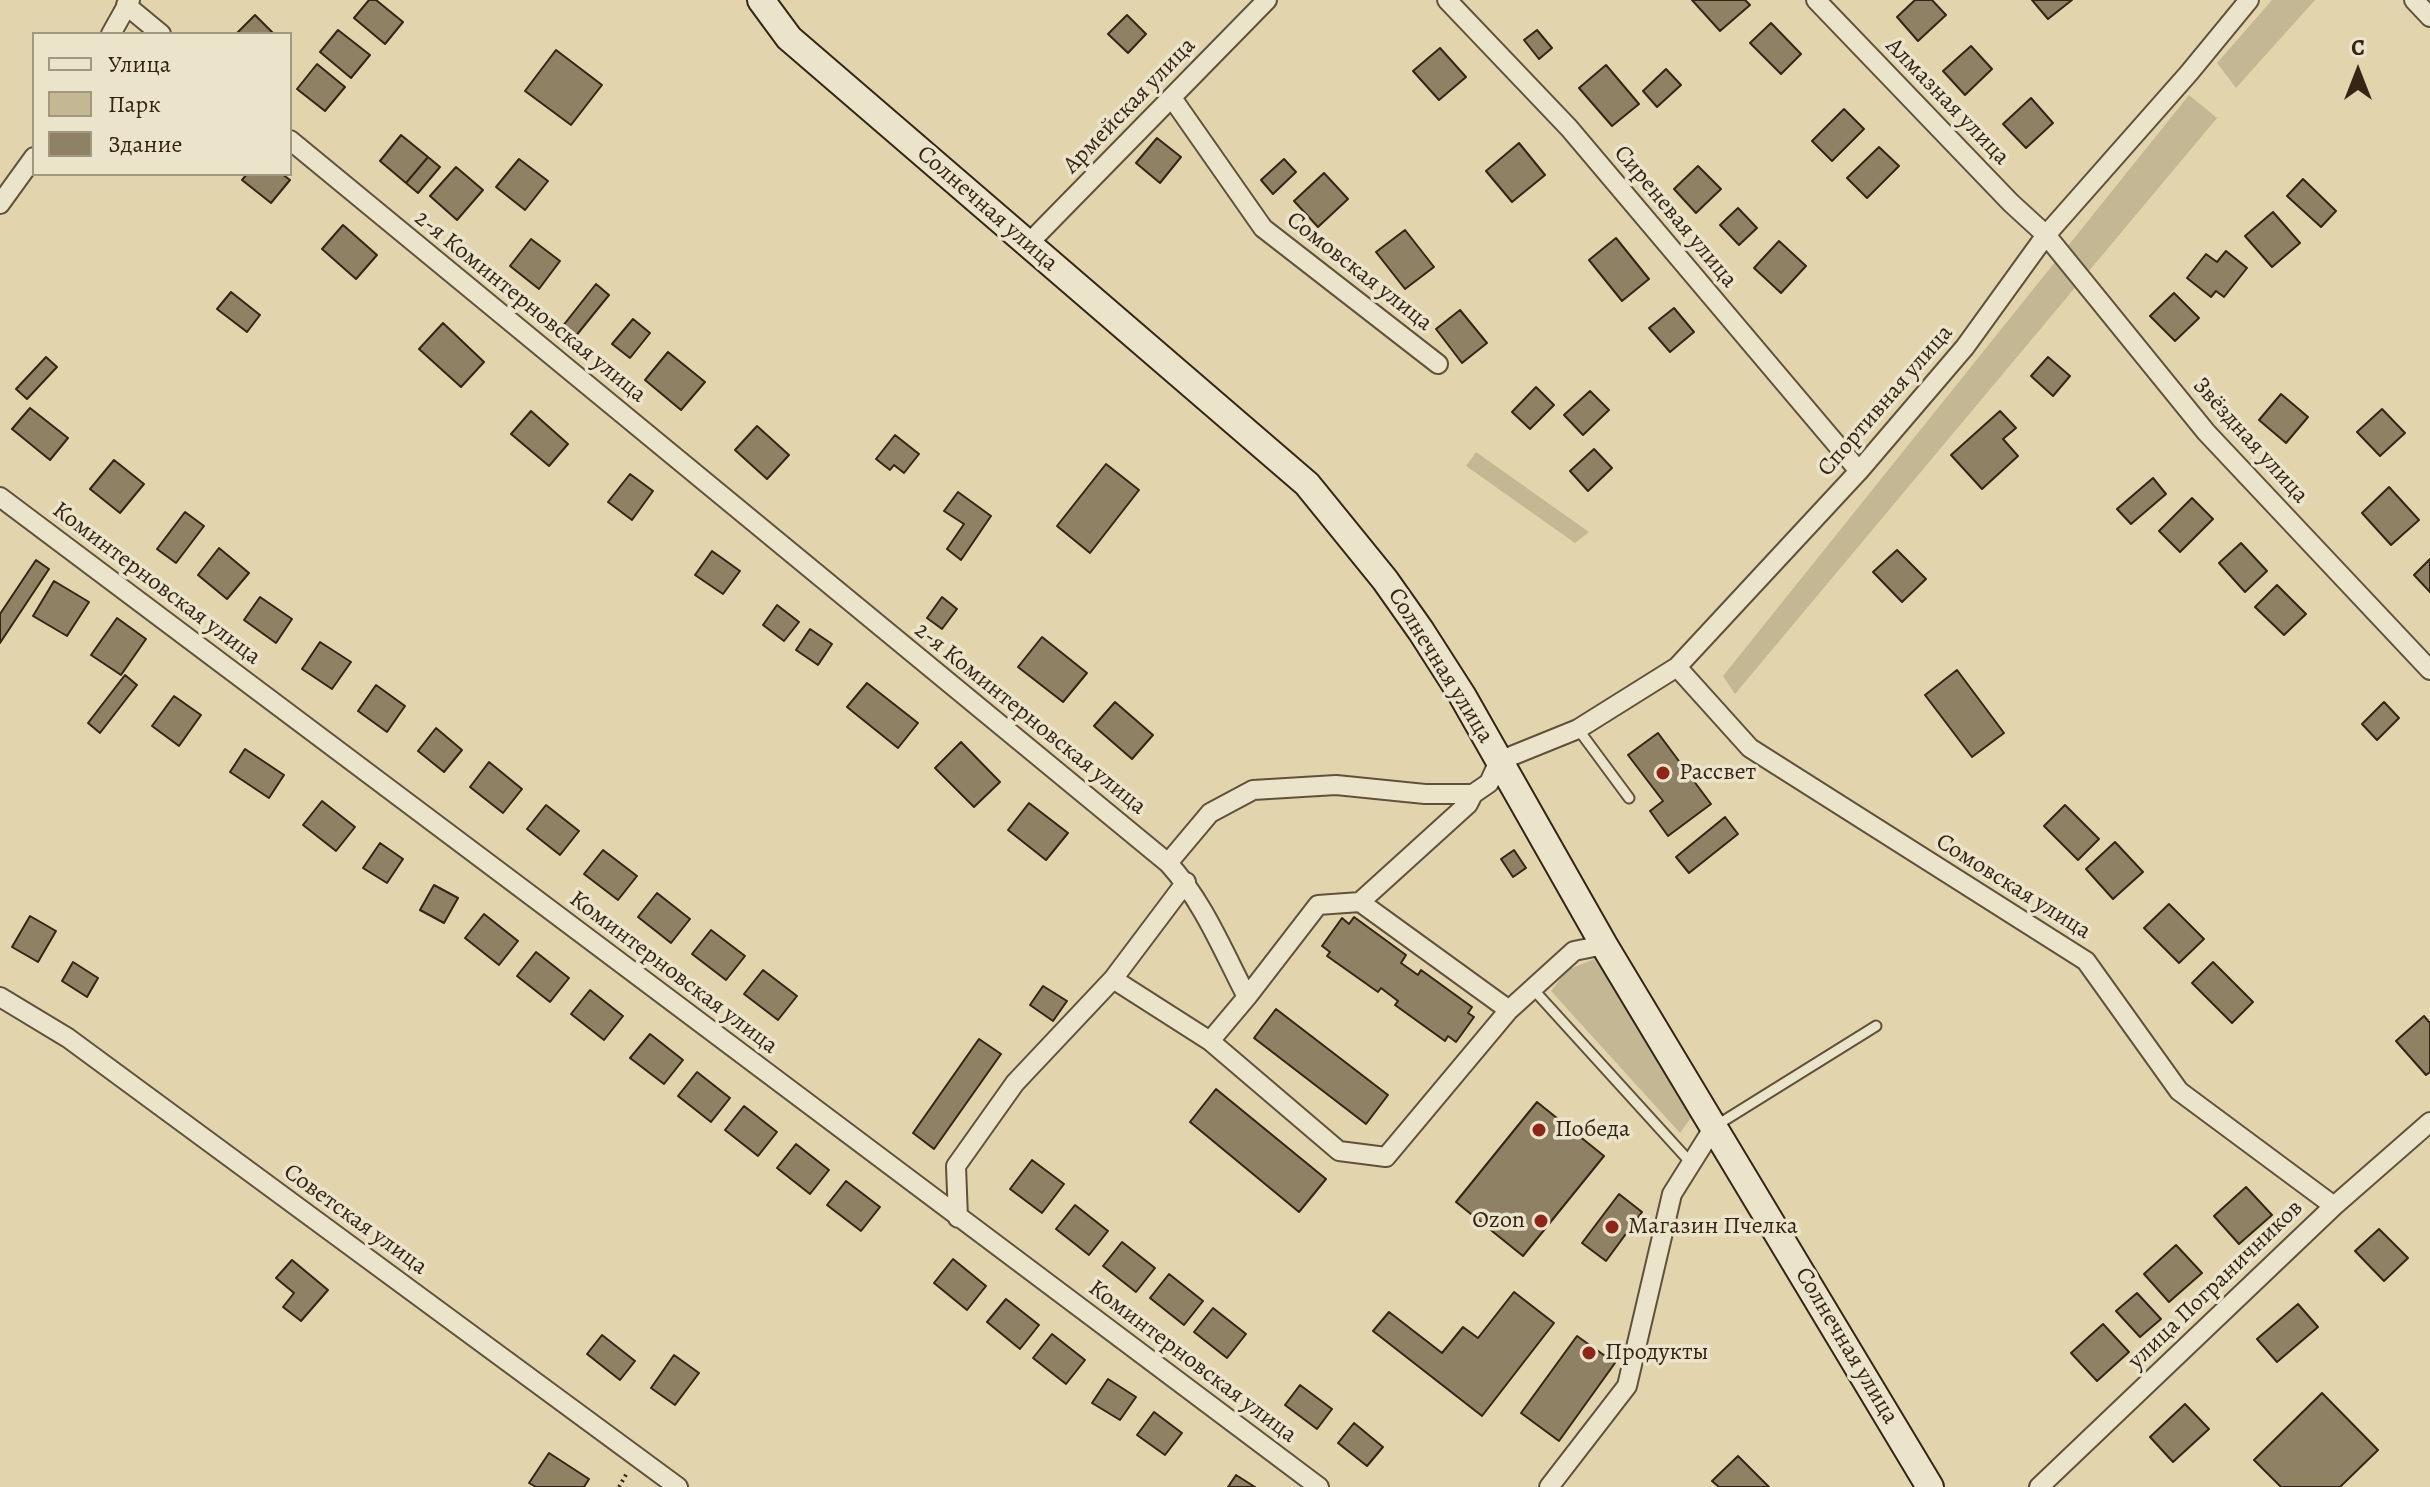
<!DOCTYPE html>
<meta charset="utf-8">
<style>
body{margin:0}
#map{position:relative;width:2430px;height:1487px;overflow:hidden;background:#e2d5ad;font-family:Alegreya,serif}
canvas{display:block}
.legend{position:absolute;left:32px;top:32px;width:260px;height:144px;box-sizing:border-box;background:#ece4ca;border:2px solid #a29882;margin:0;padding:10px 14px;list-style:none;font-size:24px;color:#342515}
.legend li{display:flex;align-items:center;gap:16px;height:40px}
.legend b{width:40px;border:2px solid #a29882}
.north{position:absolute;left:2318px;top:32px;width:80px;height:80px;-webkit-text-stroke:6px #ece4ca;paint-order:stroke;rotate:0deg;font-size:22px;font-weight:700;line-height:32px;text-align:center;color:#342515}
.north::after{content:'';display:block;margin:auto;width:28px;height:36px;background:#342515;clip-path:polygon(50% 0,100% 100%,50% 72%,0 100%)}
</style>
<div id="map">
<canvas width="2430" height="1487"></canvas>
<ul class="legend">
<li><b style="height:10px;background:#ece4ca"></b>Улица</li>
<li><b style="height:22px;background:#c4b793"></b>Парк</li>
<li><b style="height:22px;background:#8e8164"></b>Здание</li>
</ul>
<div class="north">С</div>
</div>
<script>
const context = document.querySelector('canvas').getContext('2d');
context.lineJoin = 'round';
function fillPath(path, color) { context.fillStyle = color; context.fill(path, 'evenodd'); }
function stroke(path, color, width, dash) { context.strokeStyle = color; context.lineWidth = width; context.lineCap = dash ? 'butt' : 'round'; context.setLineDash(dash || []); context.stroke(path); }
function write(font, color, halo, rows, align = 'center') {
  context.font = font + ' Alegreya,serif'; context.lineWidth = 7; context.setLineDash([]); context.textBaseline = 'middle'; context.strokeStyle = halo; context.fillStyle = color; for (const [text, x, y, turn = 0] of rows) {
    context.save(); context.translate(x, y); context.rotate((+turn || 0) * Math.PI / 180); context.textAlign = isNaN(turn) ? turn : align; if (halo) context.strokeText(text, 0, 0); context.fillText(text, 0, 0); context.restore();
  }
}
fillPath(new Path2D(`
 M2272,0H2315L2236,88L2217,63Z
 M2189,95L2217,118L1735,694L1723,676Z
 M1476,452L1589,532L1575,543L1466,466Z
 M1597,958L1692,1116L1680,1133L1551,991L1567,970Z`), '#c4b793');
const building = new Path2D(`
 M369,0H376L403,22L385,44L354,18Z
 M1692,0H1745L1750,5L1720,31Z
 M1915,0H1932L1946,15L1918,41L1897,17Z
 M2032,0H2072L2048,19Z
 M255,15L274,34H236Z
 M1127,15L1146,34L1128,53L1108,34Z
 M1771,23L1801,54L1781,74L1750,43Z
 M338,30L370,55L351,78L320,52Z
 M1537,30L1552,48L1539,59L1524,40Z
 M1971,46L1992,69L1965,95L1943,71Z
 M1440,48L1466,77L1439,100L1413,71Z
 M556,50L602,85L571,125L525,91Z
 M317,64L345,87L325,111L297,89Z
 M1606,65L1639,104L1612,126L1579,88Z
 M1666,69L1681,85L1657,107L1643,91Z
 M2031,98L2053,123L2026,148L2003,124Z
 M1844,109L1864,129L1832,161L1812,141Z
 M401,135L428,157L406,183L380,161Z
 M1157,138L1181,157L1160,183L1136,163Z
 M1519,143L1545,175L1512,202L1486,171Z
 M1879,147L1899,166L1867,198L1847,178Z
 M428,157L440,167L418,193L406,183Z
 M519,159L548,181L525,210L496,187Z
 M1284,159L1296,172L1273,194L1261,180Z
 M1698,166L1721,189L1696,213L1674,189Z
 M456,167L483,190L457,220L430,196Z
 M1324,173L1348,199L1318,227L1294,201Z
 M247,174H282L290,180L271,203L242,180Z
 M2303,179L2336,211L2321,227L2287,196Z
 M1738,208L1757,228L1739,245L1720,225Z
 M2273,212L2300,243L2272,267L2245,236Z
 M343,225L377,255L356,279L322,249Z
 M1405,230L1434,267L1405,289L1376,252Z
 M1616,238L1649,279L1622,301L1589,260Z
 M531,239L560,261L539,289L510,266Z
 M1779,241L1806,266L1781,293L1754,268Z
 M2226,251L2247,268L2224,297L2216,291L2211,297L2187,278L2206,254L2217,262Z
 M596,284L609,295L575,337L562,327Z
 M231,292L260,315L247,332L217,309Z
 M2174,293L2199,318L2175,341L2150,316Z
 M1674,308L1694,332L1670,352L1649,328Z
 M1460,310L1487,343L1462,363L1436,329Z
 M633,319L650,333L630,358L612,344Z
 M443,323L484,362L461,387L419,349Z
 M668,352L705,382L681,410L645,380Z
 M46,357L57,367L27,399L16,389Z
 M2048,357L2070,376L2053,396L2031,376Z
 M1536,387L1554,405L1530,429L1512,412Z
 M1590,391L1609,410L1583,435L1564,415Z
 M2281,394L2308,417L2286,443L2259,420Z
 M30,408L68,438L50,460L12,429Z
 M2382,409L2405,433L2380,456L2357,432Z
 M531,411L568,444L549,466L511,434Z
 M2000,411L2016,428L2003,439L2018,456L1982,489L1951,455Z
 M757,426L789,455L767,479L735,450Z
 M895,435L919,454L904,473L894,465L890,470L876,459Z
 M1594,449L1612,468L1588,491L1570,471Z
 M114,460L144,484L120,513L90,489Z
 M1106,464L1139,490L1090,553L1057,526Z
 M630,474L653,491L632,520L608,502Z
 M2153,478L2166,494L2131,524L2117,509Z
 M2389,487L2419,520L2391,545L2362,513Z
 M958,492L991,516L961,560L947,549L964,524L944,511Z
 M2192,498L2213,519L2180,552L2159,531Z
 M185,512L204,526L176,563L157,549Z
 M2241,543L2267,571L2245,592L2219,563Z
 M219,548L249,573L227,599L198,575Z
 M1897,550L1926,579L1902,602L1873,572Z
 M712,551L740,571L723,594L695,575Z
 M2430,559V592L2414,575Z
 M36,560L49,569L0,643V614Z
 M54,581L89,602L67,636L33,616Z
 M2277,585L2306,614L2284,635L2255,607Z
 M260,597L292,619L276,643L244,620Z
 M942,597L957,609L942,629L927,618Z
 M777,605L799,622L784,641L763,625Z
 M117,618L146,639L121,675L91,655Z
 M810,629L832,644L818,665L796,650Z
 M1042,637L1087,673L1063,702L1018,667Z
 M320,642L351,662L332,689L302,669Z
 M1957,670L2004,733L1972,757L1925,695Z
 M125,675L137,685L100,733L88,723Z
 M867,683L918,723L898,748L847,707Z
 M376,685L405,706L387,732L358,711Z
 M174,696L201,715L179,746L152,726Z
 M1115,702L1153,735L1132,759L1094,726Z
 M2384,702L2399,718L2377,740L2362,724Z
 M436,728L462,750L444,772L418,751Z
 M1658,733L1711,804L1668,836L1650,811L1663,801L1628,755Z
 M961,742L1000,782L974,807L935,768Z
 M245,749L284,775L269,798L230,772Z
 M489,762L522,789L503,813L470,787Z
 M322,801L355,827L336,851L303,825Z
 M1029,803L1068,833L1046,860L1008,830Z
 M546,805L579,831L560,855L527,829Z
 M2065,805L2099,839L2078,860L2044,826Z
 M1725,817L1738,834L1689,873L1676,857Z
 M2115,842L2143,872L2113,899L2086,869Z
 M380,843L403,859L387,883L363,868Z
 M603,850L637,876L618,900L584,874Z
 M1514,850L1526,868L1513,877L1501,859Z
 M434,885L458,898L444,923L420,910Z
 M657,893L690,919L671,943L638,917Z
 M2169,904L2204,939L2179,963L2144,928Z
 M484,914L518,941L499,965L465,938Z
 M30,916L56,931L38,962L12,947Z
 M1354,917L1406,955L1401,963L1418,975L1421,970L1472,1007L1468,1013L1474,1017L1456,1042L1448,1036L1445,1041L1395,1005L1398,1001L1381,988L1378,992L1327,956L1330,952L1322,946L1342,918L1349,924Z
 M711,930L745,956L726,980L692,954Z
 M536,952L569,978L550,1002L517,976Z
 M73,962L98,978L87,997L62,981Z
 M2213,962L2253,1002L2232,1023L2192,983Z
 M763,970L797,996L778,1020L744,994Z
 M1043,986L1067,1001L1053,1021L1030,1005Z
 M590,990L623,1016L604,1040L571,1014Z
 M1276,1009L1388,1095L1366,1124L1254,1038Z
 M2424,1016L2430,1023V1072L2426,1075L2396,1041Z
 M650,1034L683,1060L664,1084L630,1058Z
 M979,1039L1001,1054L934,1149L913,1133Z
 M697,1072L730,1098L711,1122L678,1096Z
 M1216,1089L1326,1179L1299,1212L1190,1122Z
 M1537,1102L1604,1156L1523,1256L1456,1202Z
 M744,1106L777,1132L758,1156L725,1130Z
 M796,1144L829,1170L810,1194L777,1168Z
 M1032,1160L1064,1184L1042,1213L1010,1189Z
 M846,1181L880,1207L861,1231L827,1205Z
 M2246,1187L2272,1215L2239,1244L2214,1216Z
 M1619,1194L1642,1212L1606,1261L1582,1243Z
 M1075,1205L1108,1231L1089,1255L1056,1229Z
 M2379,1229L2408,1258L2384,1281L2355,1251Z
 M1122,1242L1155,1268L1136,1292L1103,1266Z
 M2176,1245L2202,1273L2169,1302L2144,1274Z
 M953,1259L986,1286L967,1310L934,1283Z
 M292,1260L328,1290L301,1321L283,1307L294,1293L276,1278Z
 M1169,1274L1203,1301L1184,1325L1150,1298Z
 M1514,1292L1554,1323L1482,1416L1373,1331L1389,1312L1442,1353L1463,1327L1478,1338Z
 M2137,1293L2161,1319L2140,1337L2116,1311Z
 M1006,1299L1039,1325L1020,1349L987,1322Z
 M2298,1304L2318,1327L2277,1362L2257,1339Z
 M1213,1308L1246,1334L1227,1358L1194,1332Z
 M2103,1324L2129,1352L2097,1381L2071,1353Z
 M1052,1334L1085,1360L1066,1384L1033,1358Z
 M602,1335L635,1361L620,1380L587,1354Z
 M1577,1336L1615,1363L1559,1441L1521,1413Z
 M674,1355L699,1373L675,1405L651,1388Z
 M1108,1379L1136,1397L1120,1420L1092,1403Z
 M1300,1385L1332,1409L1317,1429L1285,1405Z
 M2322,1393L2378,1450L2340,1487H2281L2254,1460Z
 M2185,1404L2209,1429L2173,1462L2150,1437Z
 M1154,1412L1182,1433L1165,1455L1137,1435Z
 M1354,1423L1383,1447L1367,1466L1338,1443Z
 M549,1453L589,1479L584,1487H536L529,1483Z
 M1738,1456L1769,1487H1719L1712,1481Z
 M1236,1475L1255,1487H1228Z`);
fillPath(building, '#8e8164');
stroke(building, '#342515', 2);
const lane = new Path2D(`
 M1578,729L1629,798
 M1532,988L1691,1163
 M1717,1125L1876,1026`);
const street = new Path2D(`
 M1447,0L1569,128L1859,471
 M1816,0L2011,203L2046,235L2206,432L2430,670
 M2414,0L2430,17
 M126,5L161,34
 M111,34L130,0
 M1172,98L1263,228L1438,364
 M290,140L1168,863C1203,901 1223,951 1247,997L1210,1041L1339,1151L1386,1157L1509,1010L1574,951L1604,945
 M0,204L34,157
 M1027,245L1267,0
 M0,497L1319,1487
 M1677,667L1750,748L2086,961L2179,1091L2334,1206
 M1168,863L1210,813L1253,790L1336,785L1425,794H1473L1489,783L1499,761L1578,729L1677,667L1859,471L1965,347L2046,235L2189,73L2249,0
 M1360,902L1509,1010
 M1113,979L1210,1041
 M0,997L68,1038L678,1487
 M1247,997L1318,905L1360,902L1468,804L1473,794
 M958,1218L956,1166L1015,1083L1113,979L1186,882
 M1549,1487L1627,1386L1672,1194L1714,1127
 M2039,1487L2334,1206L2430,1122`);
const secondary = new Path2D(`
 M761,0L789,38L1307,484L1385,580L1421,631L1462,695L1604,945L1930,1487`);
stroke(lane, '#60513b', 13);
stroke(street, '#60513b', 22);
stroke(secondary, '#342515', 30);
stroke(new Path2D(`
 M619,1487L627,1473`), '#342515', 4, [2, 4]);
stroke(lane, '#ece4ca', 9);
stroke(street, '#ece4ca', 18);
stroke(secondary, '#ece4ca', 26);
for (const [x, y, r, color] of [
 [1663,773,8,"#8f2418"],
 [1539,1130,8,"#8f2418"],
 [1541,1221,8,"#8f2418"],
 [1612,1227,8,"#8f2418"],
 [1589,1353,8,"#8f2418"]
]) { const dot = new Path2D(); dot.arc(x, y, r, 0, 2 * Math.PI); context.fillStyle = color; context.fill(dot); stroke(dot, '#ece4ca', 3); }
write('24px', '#342515', '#ece4ca', [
 ["Алмазная улица",1947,102,46],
 ["Армейская улица",1130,106,-46],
 ["Солнечная улица",987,209,41],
 ["Сиреневая улица",1675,217,50],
 ["Сомовская улица",1359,272,38],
 ["2-я Коминтерновская улица",530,307,39],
 ["Спортивная улица",1886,401,-49],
 ["Звёздная улица",2250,441,48],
 ["Коминтерновская улица",156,584,37],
 ["Солнечная улица",1440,666,58],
 ["2-я Коминтерновская улица",1030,719,39],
 ["Сомовская улица",2013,887,32],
 ["Коминтерновская улица",673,973,37],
 ["Советская улица",355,1220,36],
 ["улица Пограничников",2216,1285,-44],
 ["Солнечная улица",1846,1346,59],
 ["Коминтерновская улица",1192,1362,37]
]);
write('24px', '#342515', '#ece4ca', [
 ["Рассвет",1679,773],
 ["Победа",1555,1130],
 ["Ozon",1525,1221,"right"],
 ["Магазин Пчелка",1628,1227],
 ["Продукты",1605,1353]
], 'left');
</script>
